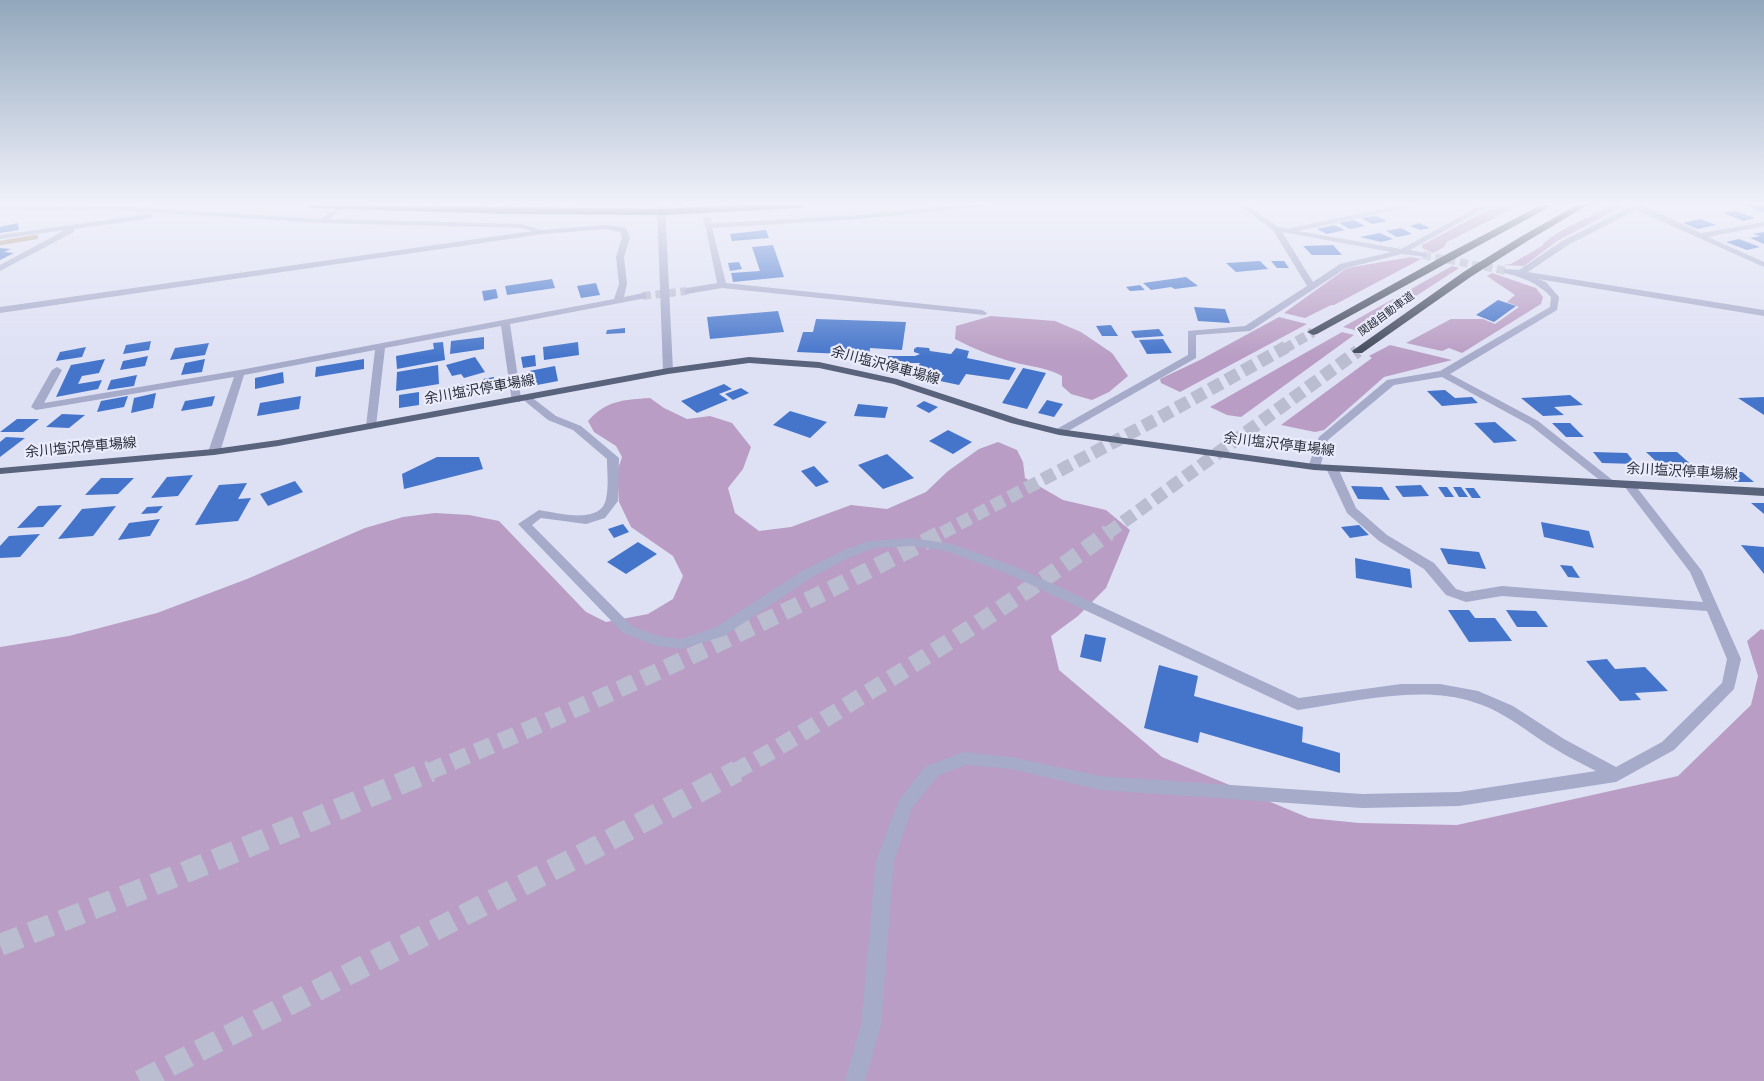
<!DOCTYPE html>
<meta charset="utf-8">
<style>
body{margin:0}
canvas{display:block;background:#dee0f4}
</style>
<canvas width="1764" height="1081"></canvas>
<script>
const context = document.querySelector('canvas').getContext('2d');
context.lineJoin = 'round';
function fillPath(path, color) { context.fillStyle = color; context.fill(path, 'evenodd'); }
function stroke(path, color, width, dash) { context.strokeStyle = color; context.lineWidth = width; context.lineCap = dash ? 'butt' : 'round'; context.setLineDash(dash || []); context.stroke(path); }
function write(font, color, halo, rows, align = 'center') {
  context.font = font + ' Overpass,"Noto Sans JP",sans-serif'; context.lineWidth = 4.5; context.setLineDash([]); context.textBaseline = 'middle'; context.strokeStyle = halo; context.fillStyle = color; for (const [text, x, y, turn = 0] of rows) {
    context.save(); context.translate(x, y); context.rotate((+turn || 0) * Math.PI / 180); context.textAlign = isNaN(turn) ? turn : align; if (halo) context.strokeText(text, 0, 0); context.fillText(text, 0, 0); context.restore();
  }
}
fillPath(new Path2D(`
 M1497,205H1520L1447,242L1444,247L1433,253L1422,248V245Z
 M1613,205L1623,206L1557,241L1524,266L1503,265L1511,264L1542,246C1550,233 1598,213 1613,205Z
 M1411,257L1421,259L1334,305H1331L1305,318L1284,313L1347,268Z
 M1452,266L1459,268L1396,309L1366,333L1343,327Z
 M1492,273L1536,288L1543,297L1541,304L1462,353L1449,348L1442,351L1406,343L1451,319H1483L1495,324L1519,307L1507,302L1515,295L1487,276Z
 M991,316L1055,321L1081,332L1112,353L1128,376L1109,392L1092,400L1071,394L1062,386V376C1046,367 1031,367 1013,362C992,356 974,349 955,339L956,326Z
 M1279,317L1307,324L1180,392L1161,383L1160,379L1200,360Z
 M1342,332L1354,335L1241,417L1227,415L1210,407Z
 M1390,345L1452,360L1384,377L1324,430L1315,432L1281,425L1372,358L1369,356Z
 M650,398L664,408L687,419L710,416L732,423L751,447L743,469L728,488L735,513L759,531L791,527L851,505L887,509L926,492L948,471L979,449L998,442L1017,450L1023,462L1025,478L1063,500L1106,510L1130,530L1106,588L1078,616L1051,636L1059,670L1162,757L1309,818L1359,823L1457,825L1678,776L1751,705L1758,676L1747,641L1761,629L1764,630V1081H0V647L69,636L157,613L247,579L365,528L403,517L435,513L469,515L499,521L586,612L606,622L648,614L673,599L683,576L673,556L631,527L619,502L617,472L622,457L616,446L594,432L588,421C607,400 623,400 650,398Z`), '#b99dc4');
stroke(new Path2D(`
 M0,243L36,237`), '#b2947b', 4.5);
fillPath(new Path2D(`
 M1746,205H1764V212L1746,206Z
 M1735,211L1755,218L1744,221L1723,213Z
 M1376,216L1387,221L1372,224L1361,218Z
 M1700,219L1716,225L1698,229L1683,223Z
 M1354,220L1365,226L1350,229L1339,223Z
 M18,223L19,230L0,233V227Z
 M1419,223L1430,228L1420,230L1410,226Z
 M1334,225L1345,230L1327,234L1317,229Z
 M1401,228L1412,234L1397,237L1386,231Z
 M766,230L769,238L732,241L730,234Z
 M1764,232V244L1750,238L1760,236L1753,234Z
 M1380,233L1393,239L1381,242L1360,237Z
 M1739,239L1760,247L1747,250L1726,242Z
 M773,245L784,277L733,282L731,273L760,271L752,247Z
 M1333,245L1342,255H1312L1303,246Z
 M0,248L11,249L4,252L14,253L0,260Z
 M1260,261L1268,269L1236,272L1226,263Z
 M1271,261H1284L1289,268H1277Z
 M739,262L742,269L730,271L728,263Z
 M1186,277L1198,286L1175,289L1171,287L1151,290L1143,283Z
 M552,279L555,288L507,295L505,286Z
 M596,283L600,295L581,298L577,286Z
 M1140,285L1145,290L1130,291L1126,287Z
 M496,289L498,298L484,301L482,291Z
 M1498,300L1516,306L1494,322L1476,315Z
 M1194,307L1225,309L1230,323L1198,321Z
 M778,311L784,332L710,339L707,317Z
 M816,319L906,322L902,350L870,348L869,355L797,352L803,332H813Z
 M1111,325L1118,336H1102L1096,326Z
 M625,328V333L606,334L607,330Z
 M1159,329L1164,336L1135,338L1131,331Z
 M484,337V349L450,354L451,341Z
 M1163,339L1172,353L1147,354L1139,340Z
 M151,341L149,350L123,354L126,345Z
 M443,342L445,360L397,369L396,356L434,349L433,343Z
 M578,342L579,355L544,360L543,347Z
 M209,343L205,355L170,360L175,348Z
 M86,347L82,357L56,361L60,352Z
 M917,347L929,348L930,351L951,354L956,348L969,351L967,358L1016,368L1009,380L966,374L959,385L940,381L944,375L915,370L920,363H889L888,356H915L920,354L914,352V349Z
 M535,355L536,366L523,368L521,357Z
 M148,356L145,366L120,370L123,361Z
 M475,357L485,372L464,378L461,374L452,376L446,365Z
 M105,359L99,373L82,376L78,384L102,380L98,389L56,397L71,365Z
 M205,359L202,372L181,375L185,363Z
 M364,359V369L315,377L316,367Z
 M438,365L439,384L396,391L397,372Z
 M555,366L558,381L532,386L529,371Z
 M1023,368L1046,373L1027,409L1002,403Z
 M283,372L284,383L255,389V378Z
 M137,375L134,386L107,390L111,380Z
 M494,377V388L483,390V379Z
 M476,382V390L446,395V387Z
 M724,384L732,389L719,394L728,400L697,413L681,401Z
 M741,388L749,393L733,400L725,394Z
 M1445,390L1455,398L1472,397L1478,403L1442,406L1427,391Z
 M419,392V405L399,408V395Z
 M156,393L153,408L131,413L134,398Z
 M1570,395L1583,405L1554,407L1564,415L1543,416L1521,398Z
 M128,396L124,407L97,412L101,401Z
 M215,396L212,406L181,411L185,401Z
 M301,396L299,409L257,416L260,403Z
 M1764,397V415L1738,398Z
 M1047,400L1063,404L1054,417L1038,413Z
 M924,401L938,407L929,413L916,406Z
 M858,404L888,407L885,418L854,416Z
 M790,411L827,422L810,438L773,425Z
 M62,414L85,415L69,428L46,427Z
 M17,419H39L23,432H0Z
 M1495,422L1517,441L1494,443L1474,423Z
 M1552,423H1570L1584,437H1566Z
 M948,430L972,442L953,454L929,441Z
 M6,437L25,438L0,457V442Z
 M103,439L91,452L38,455L51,442Z
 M1593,452L1627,453L1636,464L1602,463Z
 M1646,452H1677L1705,477H1673Z
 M887,454L914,478L883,489L858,465Z
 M437,457H479L483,469L404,489L402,474Z
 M814,466L829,482L816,487L801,471Z
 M1723,472H1742L1754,482H1735Z
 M193,475L178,496L151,498L167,477Z
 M101,478H134L118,494L85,495Z
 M295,481L303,492L268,506L260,494Z
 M247,483L238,499L251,498L238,521L195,525L219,485Z
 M1421,485L1429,496L1403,497L1395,486Z
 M1351,486L1382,487L1390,500L1358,499Z
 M1438,487H1447L1454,497H1445Z
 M1453,487H1461L1468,497H1459Z
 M1465,488H1474L1481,498H1472Z
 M1751,503H1764V514Z
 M62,505L43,527L17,528L38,506Z
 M116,506L93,536L58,539L82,509Z
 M163,506L157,513L141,514L147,507Z
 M160,519L150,536L118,540L129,523Z
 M1541,522L1589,531L1594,548L1544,537Z
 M623,524L629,532L614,538L608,529Z
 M1359,525L1369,535L1350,538L1341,527Z
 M40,534L20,557L0,558V546L9,536Z
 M638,542L657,554L626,574L607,562Z
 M1741,545L1764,547V574Z
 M1440,548L1479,552L1486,569L1448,564Z
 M1355,558L1410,569L1412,588L1356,578Z
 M1560,565L1572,566L1580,578L1568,577Z
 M1448,610H1469L1475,618H1495L1512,641L1469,642Z
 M1506,610L1536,611L1548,627H1517Z
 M1085,634L1106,638L1101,662L1080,657Z
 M1607,659L1615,669L1645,667L1668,691L1635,693L1641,700L1620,701L1586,661Z
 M1159,665L1198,676L1194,696L1303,727L1302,742L1340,753V773L1200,732L1198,743L1144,728Z`), '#4575cb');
stroke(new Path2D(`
 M706,205L708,226
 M1423,255L1507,271
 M643,296L687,291`), '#babccf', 8, [8, 4.5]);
stroke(new Path2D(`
 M1284,349L1313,332`), '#babccf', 10, [10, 5]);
stroke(new Path2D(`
 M942,533L1157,419L1286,347
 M1108,533L1358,351`), '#babccf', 13, [13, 6]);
stroke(new Path2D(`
 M428,772C604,699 775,619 944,532
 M734,772C781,747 826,718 872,690C953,640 1033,589 1109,532`), '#babccf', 17, [17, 9]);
stroke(new Path2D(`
 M0,945L176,876L431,771
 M140,1081L591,850L737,771`), '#babccf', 22, [22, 11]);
fillPath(new Path2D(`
 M0,205L116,206L321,219L338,207L342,209L330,219L521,224L541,230L607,225L626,228L630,237L624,257L627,284L624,297L643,293L646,294V298L510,324L521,398L526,395L530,396L556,416L581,426L619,458L618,501L605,518L586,524L541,518L532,525L633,627L659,636L681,639L714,628L804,570L840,552L868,541L912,538L952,544L1016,567L1299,698L1401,684H1440L1478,691L1513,706L1564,739L1616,767L1662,742L1722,683L1727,659L1707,611L1502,596L1466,602L1446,595L1424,569L1379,541L1347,513L1326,468L1332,465L1338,468L1356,508L1387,535L1434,563L1456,589L1466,592L1502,586L1703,602L1690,572L1624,486L1630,482L1634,484L1702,571L1741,659L1734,689L1674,750L1616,782L1459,806L1362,808L1100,790L1011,769L965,765L938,776L912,808L894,861L881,1025L865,1081H845L861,1025L876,861L899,800L926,766L964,752L1011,757L1100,776L1362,794L1459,792L1596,771C1581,763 1566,756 1552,747C1527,732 1505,712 1476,703C1423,684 1353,702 1298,710L1293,708L1006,573L946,551L912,546L874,548L848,558L814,576L724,636L681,649L657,646L623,633L518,524L539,510C557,513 601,525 606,499C609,486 607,472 607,459L573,430L548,420L521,398L520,402H512L501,326L385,348L376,426L371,429L366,426L375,350L244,375L220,452L214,455L208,452L234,377L36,410L31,407L52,370L57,367L62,370L44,403L240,370L614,299L619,284L616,257L622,237L620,232L607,229L544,234L0,313V307L533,231L521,228L323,223L116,210L0,209Z
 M657,205H665L673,371L668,374L663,371Z
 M963,205H994L861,219L712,228L726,283L982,310L987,313L985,315L722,288L687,294L683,291L687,288L717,283L705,224L861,215Z
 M1239,205H1247L1278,227L1290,229L1294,227L1403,205H1419L1298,231L1401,249L1482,205H1491L1410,250L1426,253V257L1402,254L1346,268L1250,331L1196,335V358L1063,434H1055L1054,432L1055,430L1188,355V331L1245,326L1307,286L1273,230ZM1282,232L1391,252L1340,264L1313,282Z
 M1629,205H1642L1701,233L1764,222V226L1708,237L1764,262V267L1636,210L1568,245L1528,272L1764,310V316L1538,279L1546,282L1559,297L1557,310L1450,374L1538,421L1615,482L1617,484L1615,486H1607L1530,425L1442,377L1394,385L1328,440L1320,467L1318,469H1310L1308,467L1319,437L1387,380L1440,371L1550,307L1551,297C1538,283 1522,277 1504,273V269L1519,270L1562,241L1630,207Z
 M149,214H152V218L74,229V232L0,271V265L65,230L0,239V235Z`), '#a6abca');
fillPath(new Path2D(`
 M749,357L819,362L897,379L1019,419L1059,429L1314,464L1764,488V496L1314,470L1059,435L1011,423L894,384L819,368L749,363L668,374L278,446L214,455L0,474V468L214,449L278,440L668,368Z`), '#5a637c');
fillPath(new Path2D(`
 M306,205L662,209L741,205H806L802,208L662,215L510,214L310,208Z
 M1541,205H1553L1317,334L1313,335L1307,332L1449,253Z
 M1577,205H1588L1529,240L1472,276L1362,353H1354L1352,351L1465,271L1522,236Z`), '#40485b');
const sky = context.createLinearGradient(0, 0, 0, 357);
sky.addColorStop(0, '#92a7bc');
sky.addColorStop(0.57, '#f0f1fa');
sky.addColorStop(1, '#f0f1fa00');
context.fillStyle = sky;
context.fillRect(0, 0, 1764, 357);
write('11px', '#292e3a', '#ebecfb', [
 ["関越自動車道",1387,315,-36]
]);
write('14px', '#292e3a', '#ebecfb', [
 ["余川塩沢停車場線",885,367,15],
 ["余川塩沢停車場線",480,391,-10],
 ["余川塩沢停車場線",1279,446,7],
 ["余川塩沢停車場線",81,449,-5],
 ["余川塩沢停車場線",1682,473,3]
]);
</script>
